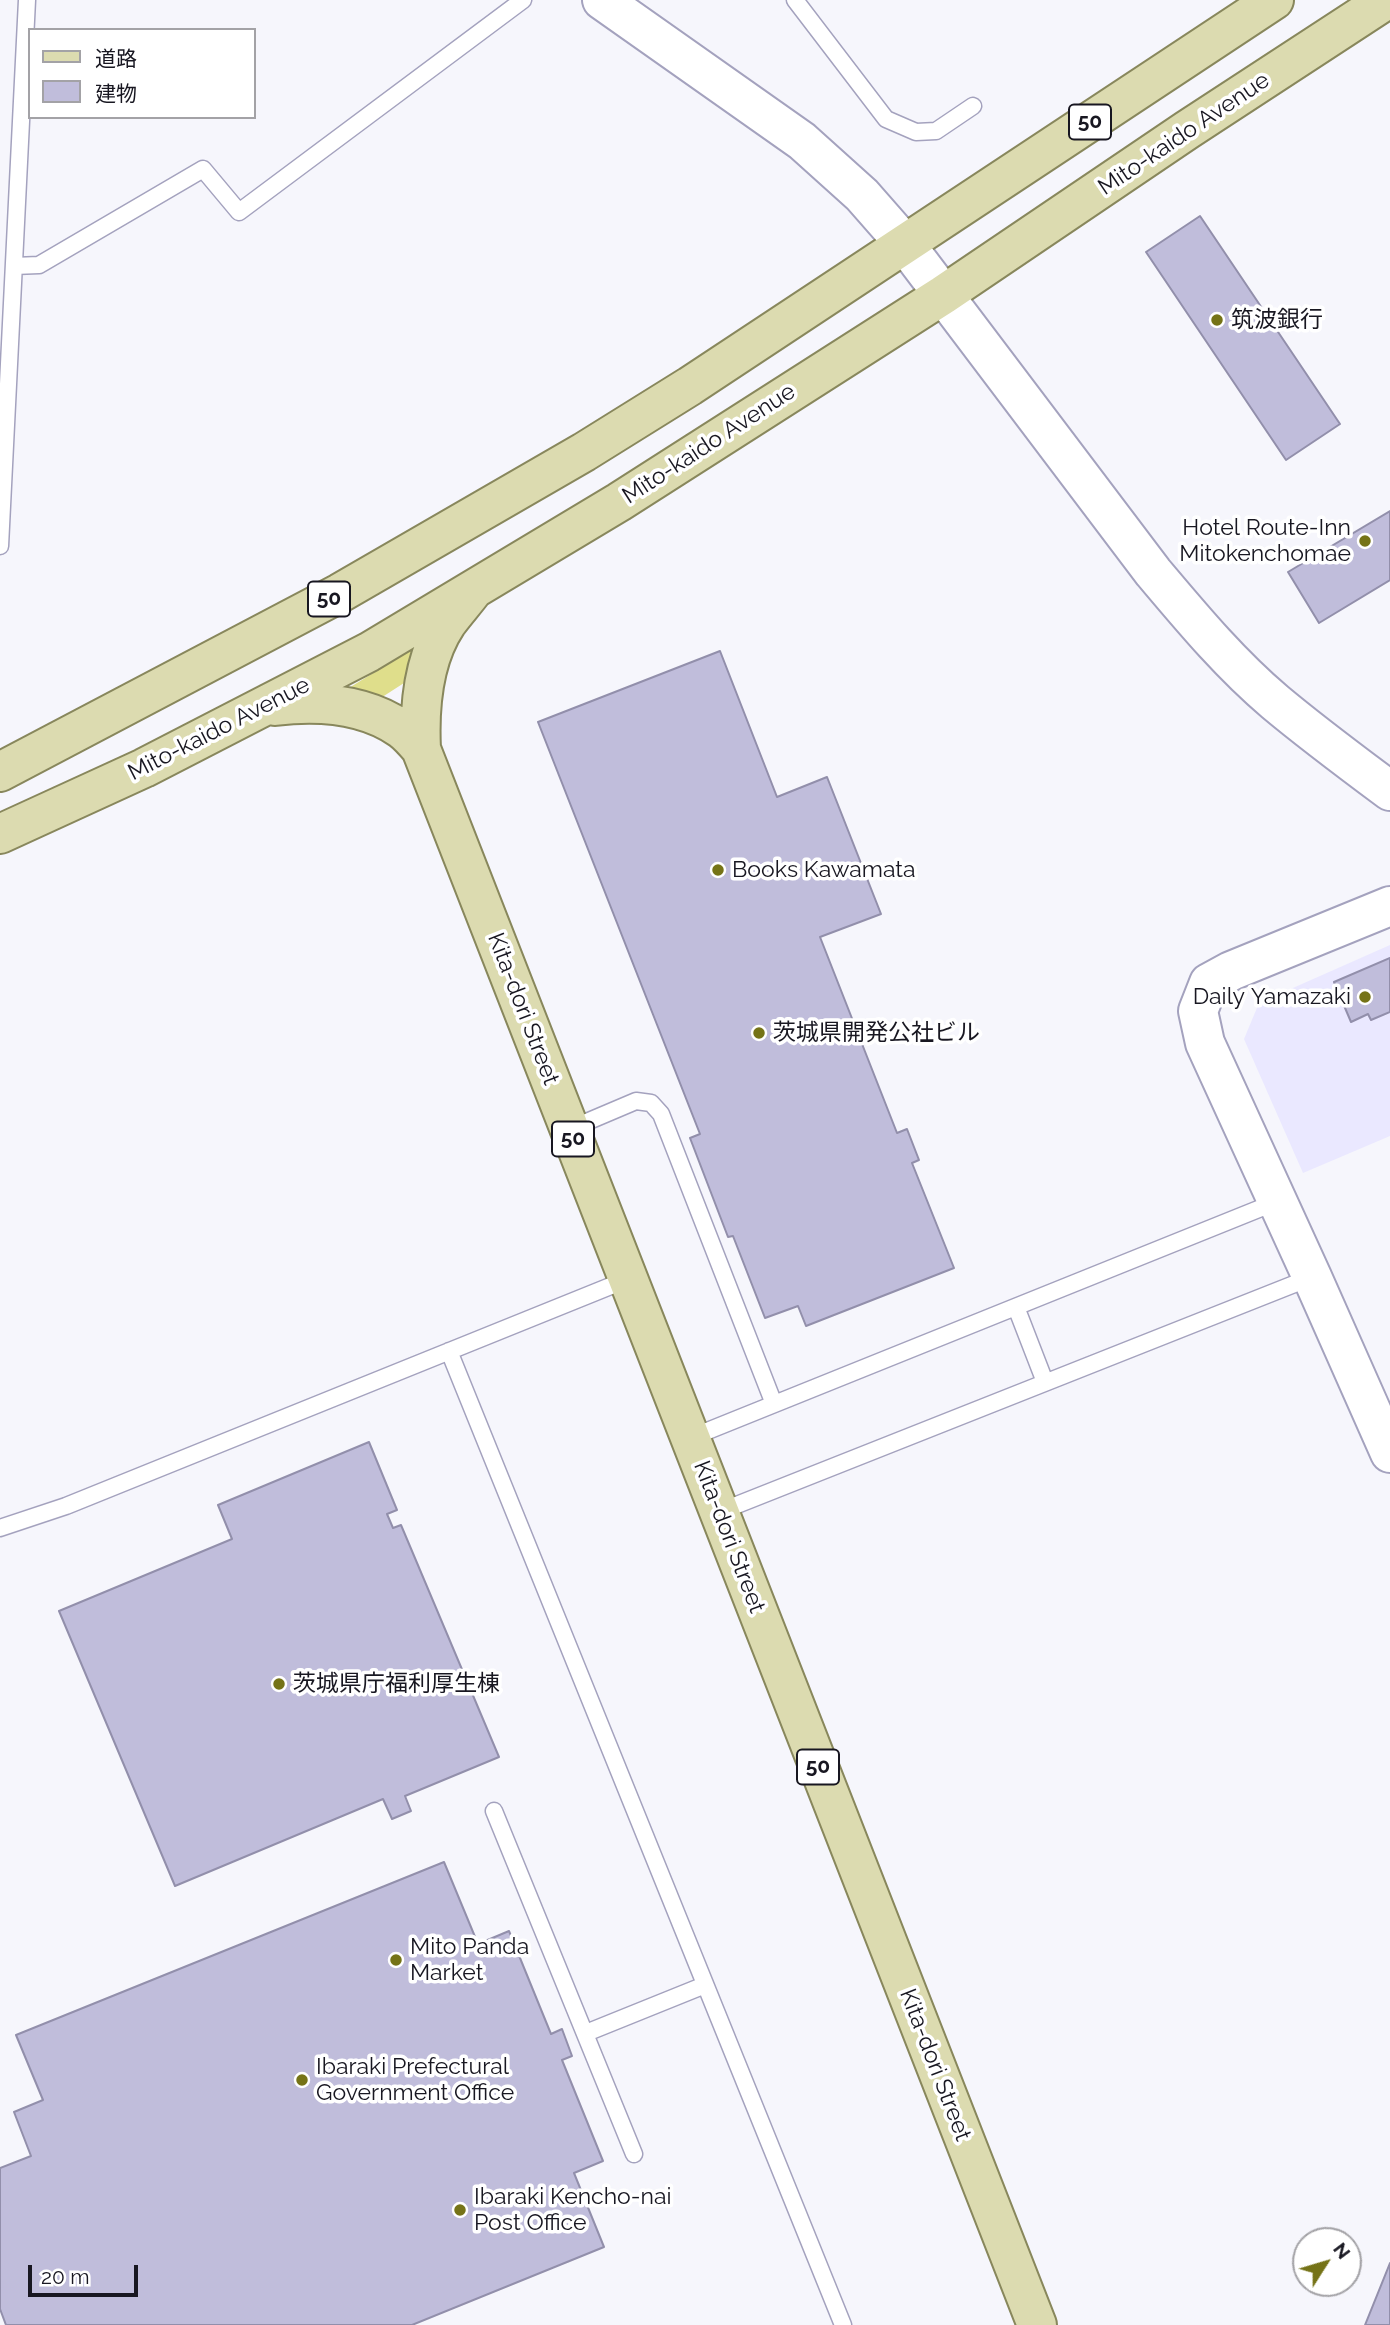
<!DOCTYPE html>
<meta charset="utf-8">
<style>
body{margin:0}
#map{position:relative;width:1390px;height:2325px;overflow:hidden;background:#f6f6fc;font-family:Raleway,"Noto Sans JP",sans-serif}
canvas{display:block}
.legend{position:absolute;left:28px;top:28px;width:228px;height:91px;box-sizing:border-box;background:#fff;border:2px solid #a3a2a6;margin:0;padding:9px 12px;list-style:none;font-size:21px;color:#181721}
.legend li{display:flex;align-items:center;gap:14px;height:35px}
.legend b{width:35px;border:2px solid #a3a2a6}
.north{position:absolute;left:1292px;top:2227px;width:70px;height:70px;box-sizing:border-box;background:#fff;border:2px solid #a3a2a6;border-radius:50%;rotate:53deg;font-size:19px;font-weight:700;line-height:28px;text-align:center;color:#181721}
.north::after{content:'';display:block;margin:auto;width:24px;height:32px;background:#757317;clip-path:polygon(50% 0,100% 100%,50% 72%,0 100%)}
.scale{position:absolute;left:28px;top:2265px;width:110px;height:32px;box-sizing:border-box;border:4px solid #181721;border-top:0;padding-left:9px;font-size:21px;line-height:24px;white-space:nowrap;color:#181721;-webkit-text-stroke:5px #fff;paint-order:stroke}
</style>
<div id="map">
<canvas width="1390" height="2325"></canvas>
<ul class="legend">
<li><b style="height:9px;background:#dcdbb0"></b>道路</li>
<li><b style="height:19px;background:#c0bddb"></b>建物</li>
</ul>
<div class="north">N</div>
<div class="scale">20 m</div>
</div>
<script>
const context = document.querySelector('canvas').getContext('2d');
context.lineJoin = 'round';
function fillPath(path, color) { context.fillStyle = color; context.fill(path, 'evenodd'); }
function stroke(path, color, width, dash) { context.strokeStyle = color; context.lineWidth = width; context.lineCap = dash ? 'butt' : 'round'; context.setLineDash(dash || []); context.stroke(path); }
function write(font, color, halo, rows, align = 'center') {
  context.font = font + ' Raleway,"Noto Sans JP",sans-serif'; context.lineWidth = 7; context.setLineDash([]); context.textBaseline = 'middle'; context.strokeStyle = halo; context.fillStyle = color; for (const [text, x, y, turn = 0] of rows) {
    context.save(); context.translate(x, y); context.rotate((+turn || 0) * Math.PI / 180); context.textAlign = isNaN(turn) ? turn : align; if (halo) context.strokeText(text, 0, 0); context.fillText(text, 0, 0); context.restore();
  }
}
fillPath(new Path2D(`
 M1390,945V1136L1303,1173L1244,1039L1259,1003Z`), '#eae8ff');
fillPath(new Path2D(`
 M414,648L407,667L404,683L373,703L339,694Z`), '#dfde8b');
const building = new Path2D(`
 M1200,216L1340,424L1286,460L1146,252Z
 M1390,511V580L1319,623L1288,572Z
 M720,651L777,797L827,777L881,914L820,937L897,1133L907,1129L919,1160L912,1163L954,1268L806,1326L798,1306L765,1318L733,1236L728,1237L690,1138L700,1134L538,722Z
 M1390,958V1012L1371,1020L1368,1014L1351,1022L1334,982Z
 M369,1442L397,1510L387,1514L393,1528L401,1525L499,1757L405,1796L411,1811L392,1819L383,1799L175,1886L59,1611L232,1539L218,1505Z
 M444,1862L478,1944L509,1931L551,2034L562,2029L572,2056L562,2060L603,2161L574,2173L604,2247L412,2325H6L0,2309V2168L31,2156L14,2112L43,2100L16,2035Z
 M1390,2263V2325H1365Z`);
fillPath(building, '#c0bddb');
stroke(building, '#928fab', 2);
const service = new Path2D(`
 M795,0L886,119L916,132L936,131L973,106
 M14,266L39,265L203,169L239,212L523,0
 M0,546L27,0
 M570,1129L636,1101L651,1103L661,1114L774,1404
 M1016,1307L1045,1382
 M449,1351L843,2325
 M690,1438L1276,1202
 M719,1512L1312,1277
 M0,1528L66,1506L628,1279
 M494,1811L634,2154
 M586,2033L705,1985`);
const tertiary = new Path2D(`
 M602,0L802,141L862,195L905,244L1153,572C1191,617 1229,663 1275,702C1312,733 1351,762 1390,791
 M1390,906L1231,971L1209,983L1198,1011L1205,1043L1312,1277L1390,1453`);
const primary = new Path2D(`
 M474,589C465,601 455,612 447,623C423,659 419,707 421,749L1037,2325
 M275,706C317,701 365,704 401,729C408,734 415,742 421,749
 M0,772L340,593L584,452L690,386L1274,0
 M0,834L144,768L369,652L619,502L943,295L1187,130L1386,0`);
stroke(service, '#a4a2be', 19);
stroke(tertiary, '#a4a2be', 42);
stroke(primary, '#88875c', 42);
stroke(service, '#fff', 16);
stroke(tertiary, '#fff', 38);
stroke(primary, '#dcdbb0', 38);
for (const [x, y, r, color] of [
 [1217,320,7,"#757317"],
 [1365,541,7,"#757317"],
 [718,870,7,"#757317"],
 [1365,997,7,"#757317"],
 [759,1033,7,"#757317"],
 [279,1684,7,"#757317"],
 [396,1960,7,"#757317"],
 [302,2080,7,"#757317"],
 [460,2210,7,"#757317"]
]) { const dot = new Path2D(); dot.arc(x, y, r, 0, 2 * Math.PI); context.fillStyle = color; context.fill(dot); stroke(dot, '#fff', 2.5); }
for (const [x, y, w] of [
 [1090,122,42],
 [329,599,42],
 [573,1139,42],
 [818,1767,42]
]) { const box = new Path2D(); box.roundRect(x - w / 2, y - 17.5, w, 35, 5); context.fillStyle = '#fff'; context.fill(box); stroke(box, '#181721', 2); }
write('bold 21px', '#181721', null, [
 ["50",1090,122],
 ["50",329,599],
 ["50",573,1139],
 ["50",818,1767]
]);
write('23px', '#181721', '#fff', [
 ["Mito-kaido Avenue",1184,134,-34],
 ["Mito-kaido Avenue",709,444,-33],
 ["Mito-kaido Avenue",219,729,-27],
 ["Kita-dori Street",523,1009,69],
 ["Kita-dori Street",729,1537,69],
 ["Kita-dori Street",935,2065,69]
]);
write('23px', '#181721', '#fff', [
 ["筑波銀行",1231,320],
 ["Hotel Route-Inn",1351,528,"right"],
 ["Mitokenchomae",1351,554,"right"],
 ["Books Kawamata",732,870],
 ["Daily Yamazaki",1351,997,"right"],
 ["茨城県開発公社ビル",773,1033],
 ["茨城県庁福利厚生棟",293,1684],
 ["Mito Panda",410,1947],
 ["Market",410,1973],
 ["Ibaraki Prefectural",316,2067],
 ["Government Office",316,2093],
 ["Ibaraki Kencho-nai",474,2197],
 ["Post Office",474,2223]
], 'left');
</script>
